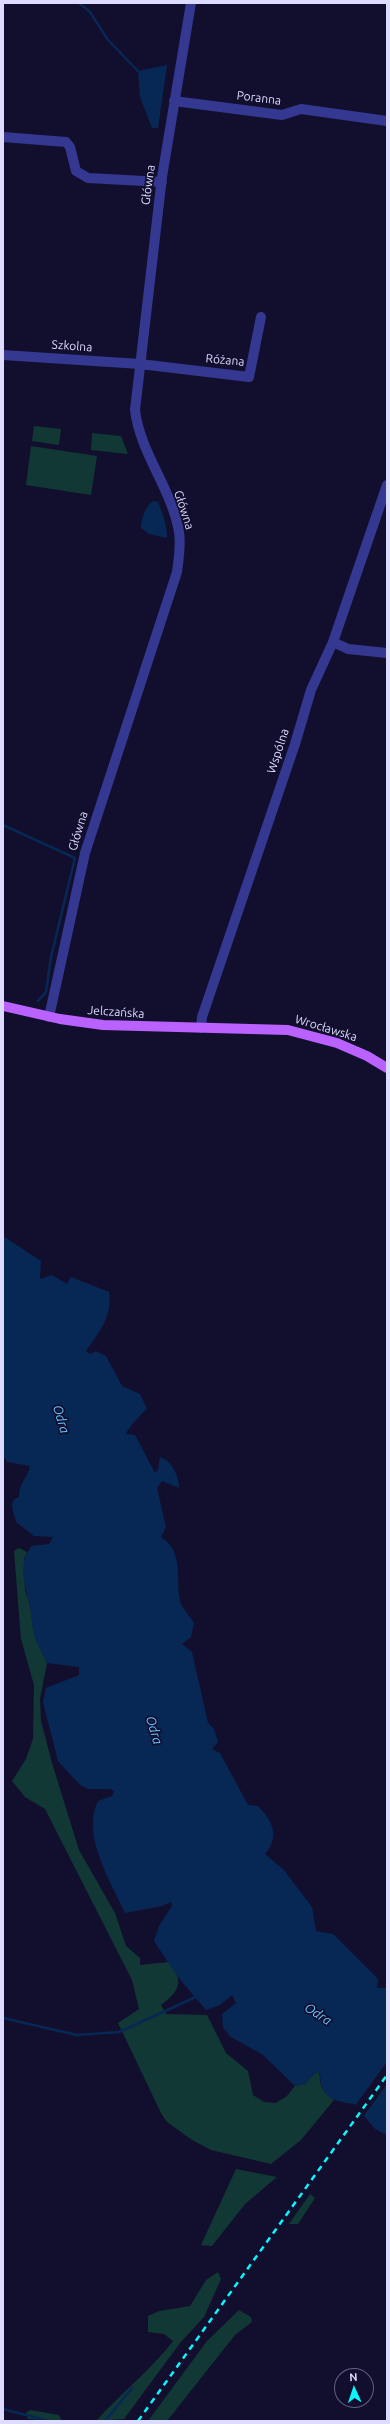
<!DOCTYPE html>
<meta charset="utf-8">
<style>
body{margin:0}
#map{position:relative;width:390px;height:2424px;overflow:hidden;background:#120f2e;font-family:Ubuntu,sans-serif}
canvas{display:block}
.frame{position:absolute;inset:0;border:4px solid #dddbff;pointer-events:none}
.north{position:absolute;left:334px;top:2368px;width:40px;height:40px;box-sizing:border-box;background:#120f2e;border:1px solid #636182;border-radius:50%;rotate:357deg;font-size:11px;font-weight:700;line-height:16px;text-align:center;color:#dddbff}
.north::after{content:'';display:block;margin:auto;width:14px;height:18px;background:#07f7ff;clip-path:polygon(50% 0,100% 100%,50% 72%,0 100%)}
</style>
<div id="map">
<canvas width="390" height="2424"></canvas>
<div class="frame"></div>
<div class="north">N</div>
</div>
<script>
const context = document.querySelector('canvas').getContext('2d');
context.lineJoin = 'round';
function fillPath(path, color) { context.fillStyle = color; context.fill(path, 'evenodd'); }
function stroke(path, color, width, dash) { context.strokeStyle = color; context.lineWidth = width; context.lineCap = dash ? 'butt' : 'round'; context.setLineDash(dash || []); context.stroke(path); }
function write(font, color, halo, rows, align = 'center') {
  context.font = font + ' Ubuntu,sans-serif'; context.lineWidth = 3.5; context.setLineDash([]); context.textBaseline = 'middle'; context.strokeStyle = halo; context.fillStyle = color; for (const [text, x, y, turn = 0] of rows) {
    context.save(); context.translate(x, y); context.rotate((+turn || 0) * Math.PI / 180); context.textAlign = isNaN(turn) ? turn : align; if (halo) context.strokeText(text, 0, 0); context.fillText(text, 0, 0); context.restore();
  }
}
fillPath(new Path2D(`
 M34,426L61,429L59,445L32,441Z
 M92,433L121,436L128,454L91,450Z
 M31,446L97,456L91,495L26,485Z
 M19,1548L27,1552L24,1559L25,1590L29,1602L36,1640L47,1663L40,1699L41,1721L52,1763L79,1850L115,1913L126,1946L140,1958V1965L169,1962C185,1981 179,1992 161,2005L166,2014L207,2015L226,2053L248,2071L253,2095L264,2102L275,2103L286,2097L295,2086L305,2084L315,2073L319,2072L321,2087L334,2100L301,2140L271,2164L211,2150L192,2140L167,2122L161,2113L118,2023L139,2009L132,1980L45,1809L25,1797L12,1781L26,1759L33,1739L34,1685L21,1639L14,1551Z
 M236,2169L277,2177L245,2204L212,2246L201,2245Z
 M310,2194L315,2198L298,2224H289Z
 M218,2272L221,2279L204,2317L180,2343L124,2419L96,2421C121,2393 150,2371 173,2341L164,2334L148,2332V2316L159,2311L190,2306L206,2280Z
 M239,2310L251,2317L252,2322L235,2335L167,2421H148L207,2341Z
 M30,2410L59,2415L62,2421L28,2419L26,2413Z`), '#113834');
fillPath(new Path2D(`
 M167,65L158,128H152L140,97L138,71Z
 M153,501L158,502C163,514 167,525 167,538L149,534L141,528C141,519 145,507 153,501Z
 M3,1236L41,1261L40,1279L52,1275L67,1284L71,1277L109,1292C113,1315 99,1333 86,1351L90,1354L96,1351L106,1356L122,1386L140,1394L147,1409C142,1413 128,1428 126,1434L135,1435L155,1473L158,1470L160,1457C172,1461 179,1476 179,1488L162,1481L157,1488L166,1527L161,1537C186,1553 174,1582 181,1604C184,1611 191,1617 194,1623L191,1637L182,1644L192,1652L208,1723L214,1729L218,1742L212,1749L220,1753L248,1805L258,1806C273,1822 280,1836 265,1854L284,1870L312,1907L316,1931L333,1934L378,1979L377,1988H387V2135L375,2129L354,2104C342,2102 328,2101 322,2088C320,2084 321,2077 319,2072L315,2073L305,2084L295,2086L263,2055L231,2037L223,2028L222,2014L236,2003L232,1995L220,2005L206,2010L178,1977L154,1941L159,1926L172,1906L171,1902L162,1906L125,1913C111,1882 81,1835 98,1801L112,1796L114,1791L110,1789H88L80,1785L58,1761L43,1702L46,1688L79,1675V1667L47,1663C44,1656 39,1648 36,1641C32,1631 32,1618 30,1607C26,1587 16,1563 32,1546L49,1544L53,1537L34,1536L16,1522L12,1507L13,1500L19,1497C20,1480 28,1478 30,1466L7,1462L3,1455Z`), '#072854');
fillPath(new Path2D(`
 M387,2062V2084L363,2117L354,2107Z`), '#120f2e');
stroke(new Path2D(`
 M79,3L90,12L108,40L138,71
 M3,825L75,858L51,957L46,992L38,1001
 M3,2018L77,2035L119,2032L198,1996
 M3,2409L49,2421
 M105,2421L132,2388`), '#072854', 2.5);
stroke(new Path2D(`
 M174,101L282,115L301,109L387,121
 M3,137L66,142L70,147L76,171L88,178L162,182
 M3,355L140,364L249,377L261,317
 M333,642L348,649L387,653
 M49,1017L85,853L177,572C179,558 181,545 179,532C172,489 140,453 135,410L162,177L191,3
 M201,1028L202,1017L295,744L311,690L333,642L387,485`), '#353891', 10);
stroke(new Path2D(`
 M3,1006L60,1019L103,1025L288,1030L337,1043L367,1056L387,1068`), '#ba62ff', 10);
stroke(new Path2D(`
 M138,2421L387,2075`), '#07f7ff', 2.5, [6, 5]);
write('12px', '#dddbff', '#120f2e', [
 ["Poranna",259,98,7],
 ["Główna",148,185,-82],
 ["Szkolna",72,346,4],
 ["Różana",225,360,5],
 ["Główna",184,510,72],
 ["Wspólna",278,751,-72],
 ["Główna",78,831,-73],
 ["Jelczańska",116,1012,4],
 ["Wrocławska",326,1028,17]
]);
write('italic 13px', '#69c4ff', '#120f2e', [
 ["Odra",61,1419,73],
 ["Odra",154,1730,73],
 ["Odra",318,2014,33]
]);
</script>
